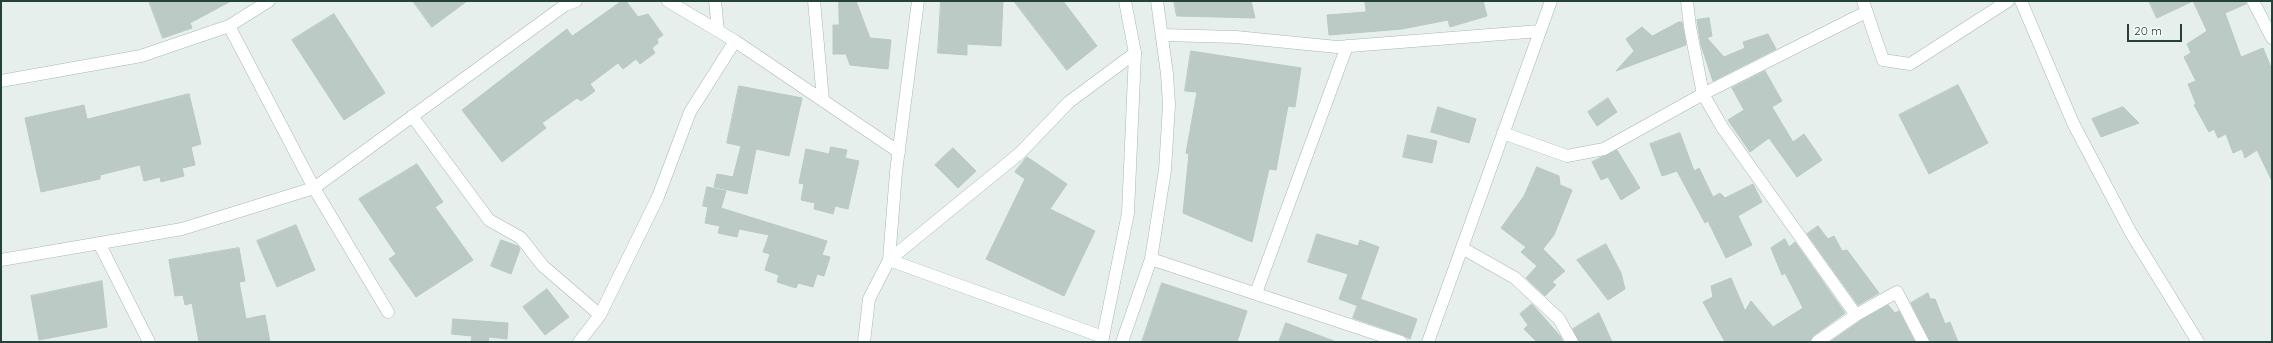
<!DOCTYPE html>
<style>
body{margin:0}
#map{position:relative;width:2273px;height:343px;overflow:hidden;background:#e6efeb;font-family:Quicksand,sans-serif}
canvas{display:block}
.frame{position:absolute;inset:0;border:2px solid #24423a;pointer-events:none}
.scale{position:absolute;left:2127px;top:24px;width:55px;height:18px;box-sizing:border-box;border:2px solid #24423a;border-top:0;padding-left:5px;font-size:12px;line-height:14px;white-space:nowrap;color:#24423a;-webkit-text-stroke:3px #f7fbf9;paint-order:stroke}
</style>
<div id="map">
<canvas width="2273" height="343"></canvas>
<div class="frame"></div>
<div class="scale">20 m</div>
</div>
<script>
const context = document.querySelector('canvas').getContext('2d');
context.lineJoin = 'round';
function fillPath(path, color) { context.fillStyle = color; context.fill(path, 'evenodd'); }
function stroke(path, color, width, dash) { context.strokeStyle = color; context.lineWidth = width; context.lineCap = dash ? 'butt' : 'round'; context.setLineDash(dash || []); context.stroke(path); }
const building = new Path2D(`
 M149,1H231L190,23L192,28L163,38Z
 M413,1H467L432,27Z
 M622,1H626L638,17L648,14L663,35L657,39L658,43L652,48L655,53L640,64L636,59L623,69L618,63L590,84L595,91L581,101L577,98L542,123L546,128L502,162L462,110L567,29L572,36Z
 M839,1H856L870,38L891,40L888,69L850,65L846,54H833V25H839Z
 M941,1H1003L1001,46L967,44V55L938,53Z
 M1014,1H1063L1097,46L1067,70Z
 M1174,1H1251L1255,18L1177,16Z
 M1365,1H1483L1487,16L1450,27L1448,20L1402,29L1329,35L1327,15L1366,12Z
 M2149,1H2246V4L2225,13L2241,57L2263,48L2272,70V181L2257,150L2245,158L2242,149L2233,153L2226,134L2218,138L2214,129L2209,132L2194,105L2196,104L2188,84L2196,81L2184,57L2191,53L2187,44L2207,31L2193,1L2157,18Z
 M334,14L385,93L344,120L292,40Z
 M1709,18L1712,36L1707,38L1724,57L1745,48L1743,42L1768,34L1776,49L1713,81L1701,45L1697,20Z
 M1679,22H1682L1686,45L1616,71L1634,51L1626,39L1642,27L1652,36Z
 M1191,51L1301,68L1295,107L1288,106L1276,170L1269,169L1252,242L1183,213L1189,154L1186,153L1197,92L1185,91Z
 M1765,71L1782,101L1772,107L1793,142L1804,134L1822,160L1797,177L1769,138L1750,152L1728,120L1744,110L1732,88Z
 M1958,85L1988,143L1929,174L1899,115Z
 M739,86L802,98L789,156L756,149L747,194L714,187L717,174L733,177L741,146L727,143Z
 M189,94L201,144L191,147L195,165L182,168L184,176L161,182L160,177L144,181L140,165L100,175V179L41,192L25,118L84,105L87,119Z
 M1608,98L1617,112L1597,126L1588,112Z
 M1438,107L1476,119L1469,143L1431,132Z
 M2123,107L2139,123L2101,137L2092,119Z
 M1680,133L1694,171L1699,168L1713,197L1720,193L1725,198L1753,184L1762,202L1738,216L1752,245L1726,258L1708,221L1705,223L1677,171L1662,176L1650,144Z
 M1408,135L1437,141L1432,163L1403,157Z
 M831,147L847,150L845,158L859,161L848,209L835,206L833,214L814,209L815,203L801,200L804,184L799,183L806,149L829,154Z
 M953,148L976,171L958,188L935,165Z
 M1617,150L1640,188L1621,200L1608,177L1601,180L1592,162Z
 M1027,157L1067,184L1050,209L1095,231L1064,296L986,259L1025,179L1015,172Z
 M417,164L443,202L435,207L473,260L416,297L389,259L396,254L359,199Z
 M1537,167L1559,176L1560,185L1572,190L1554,235L1543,249L1565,271L1552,282L1556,285L1545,296L1526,278L1537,266L1521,252L1526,247L1501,228L1524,196Z
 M707,187L726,191L721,208L827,241L822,255L830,257L824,276L817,274L813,287L798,283L796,288L777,282L779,275L765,270L770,254L763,252L769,235L739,229L737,237L718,233L720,226L705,223L708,207L703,206Z
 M296,225L315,270L277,287L257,241Z
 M1818,226L1828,239L1834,236L1842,251L1847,250L1879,293L1858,305L1807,234Z
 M1317,234L1358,246L1360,240L1379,247L1358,306L1339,299L1348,274L1308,262Z
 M1785,239L1789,247L1795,242L1845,313L1813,336L1810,342H1725L1703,302L1713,297L1711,286L1731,278L1745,311L1751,301L1773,327L1803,308L1785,273L1782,275L1771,248Z
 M501,240L518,246L520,249L511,274L491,266Z
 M1606,244L1621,273L1625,289L1608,300L1577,260Z
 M239,248L245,281L239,282L246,319L265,315L270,342H199L192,303L185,305L183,295L175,296L169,260Z
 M102,281L107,327L39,340L31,296Z
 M1162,283L1247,311L1237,342H1142Z
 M547,289L569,317L545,335L523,307Z
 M1928,293L1930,299H1935L1945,324L1950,322L1958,342H1930L1911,303Z
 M1360,299L1417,319L1410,339L1403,335L1353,318Z
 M1532,304L1560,336L1563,342H1537L1524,329L1528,325L1520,314Z
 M1888,305L1895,313L1899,311L1915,342H1830L1860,321Z
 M1599,313L1612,342H1579L1573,329Z
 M453,319L508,323L507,339L489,337L488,342H471L472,336L452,334Z
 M1286,323L1334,341V342H1279Z`);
fillPath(building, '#bbcac4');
stroke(building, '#b8c9c2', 1);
const street = new Path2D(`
 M668,1L735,41L899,152
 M715,1L718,31
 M814,1L823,100
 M918,1L896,172L889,260L1103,337
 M1687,1L1690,27L1703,94L1722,127L1856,315L1897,292L1923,342
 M1863,1L1883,60L1910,64L2008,1
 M2021,1L2073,123L2131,233L2198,342
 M2253,1L2272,38
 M229,26L314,188L388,312
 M1163,35L1236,37L1337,47L1540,31
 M412,116L489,220L521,238L543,266L600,315
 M1503,133L1567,156L1604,149L1703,94L1866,12
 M99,243L149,342
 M1462,248L1515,278L1559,319L1572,342
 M1151,259L1401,342
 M1,260L182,229L314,188L565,5L576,1
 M1256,293L1347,46
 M579,342L600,315L658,197L690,112L735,41
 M864,342L869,299L889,260L1020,153L1069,102L1135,53
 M1428,342L1551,1
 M1817,342L1856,315`);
const secondary = new Path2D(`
 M1,81L141,56L229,26L269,1
 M1102,342L1128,213L1135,53L1125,1
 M1122,342L1151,259L1165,170L1169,105L1167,74L1157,1`);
stroke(street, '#a8b8b2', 13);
stroke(secondary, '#a4bbb3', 13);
stroke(street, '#fff', 12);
stroke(secondary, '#fff', 12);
</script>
